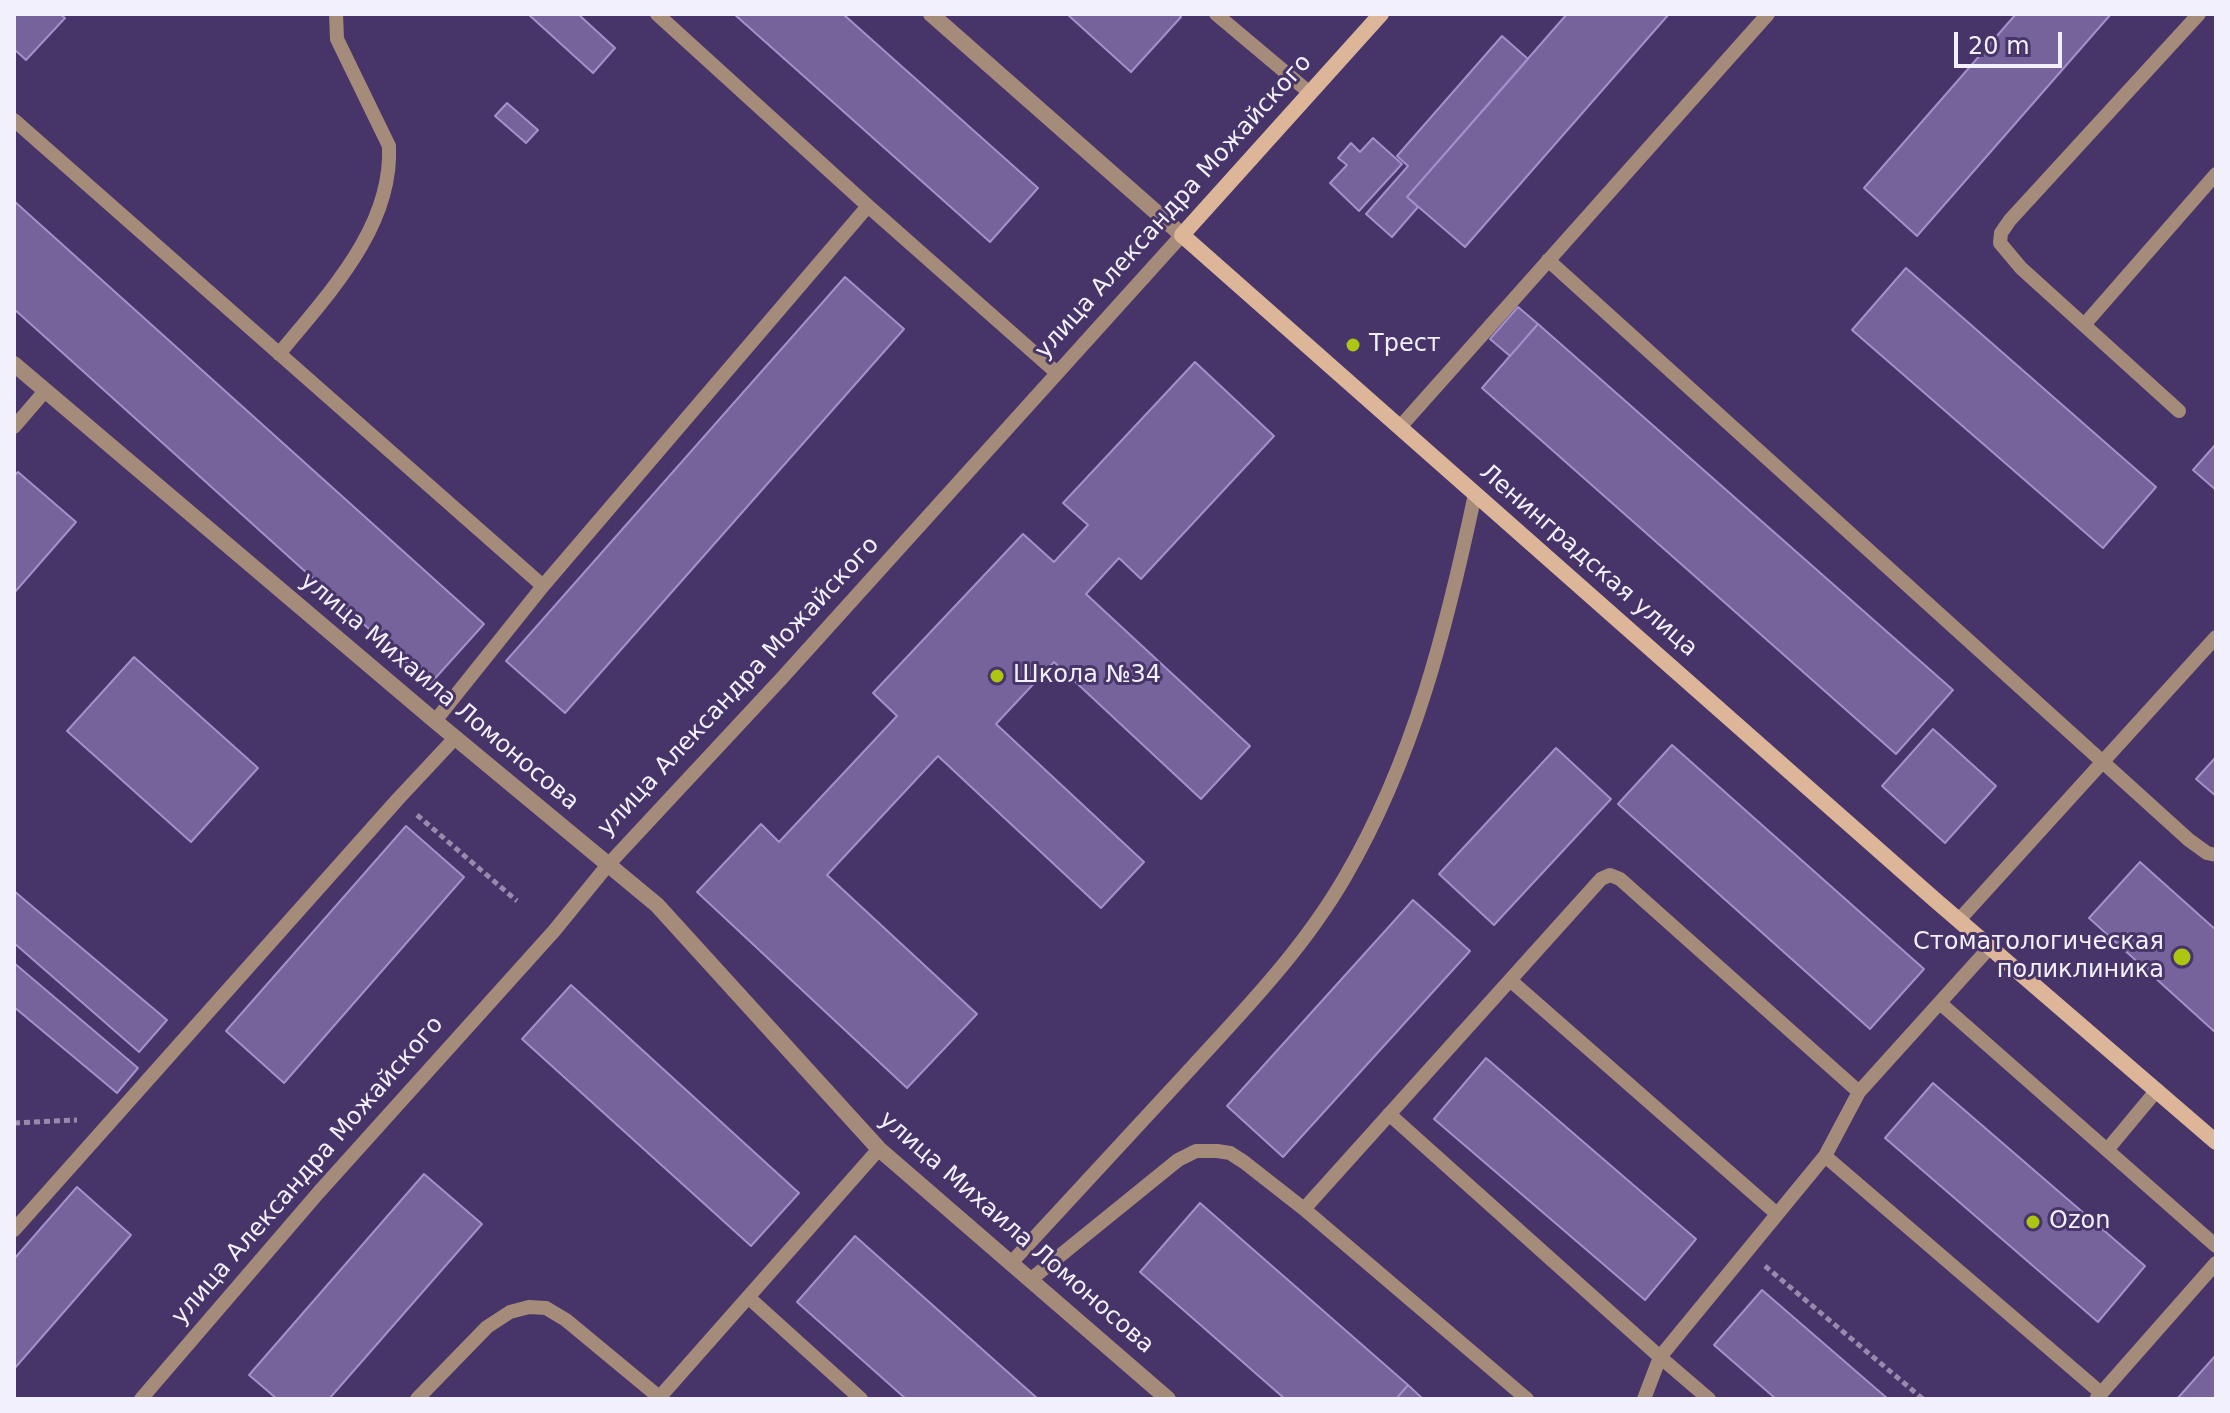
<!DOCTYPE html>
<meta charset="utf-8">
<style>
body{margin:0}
#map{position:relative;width:2230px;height:1413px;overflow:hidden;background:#473468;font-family:"DejaVu Sans",sans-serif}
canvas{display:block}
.frame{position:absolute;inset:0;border:16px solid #f3f0fd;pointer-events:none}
.scale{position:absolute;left:1954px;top:32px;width:108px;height:36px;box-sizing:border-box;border:4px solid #f3f0fd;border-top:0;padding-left:10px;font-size:24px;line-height:28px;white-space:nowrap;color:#f3f0fd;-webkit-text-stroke:6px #473468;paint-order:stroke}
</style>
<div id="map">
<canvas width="2230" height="1413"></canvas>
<div class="frame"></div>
<div class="scale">20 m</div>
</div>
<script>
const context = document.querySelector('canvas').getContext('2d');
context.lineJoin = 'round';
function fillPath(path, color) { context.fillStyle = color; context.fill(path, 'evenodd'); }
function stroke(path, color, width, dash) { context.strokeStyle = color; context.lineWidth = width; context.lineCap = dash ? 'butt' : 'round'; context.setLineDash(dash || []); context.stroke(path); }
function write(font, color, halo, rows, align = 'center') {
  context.font = font + ' "DejaVu Sans",sans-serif'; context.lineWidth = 6; context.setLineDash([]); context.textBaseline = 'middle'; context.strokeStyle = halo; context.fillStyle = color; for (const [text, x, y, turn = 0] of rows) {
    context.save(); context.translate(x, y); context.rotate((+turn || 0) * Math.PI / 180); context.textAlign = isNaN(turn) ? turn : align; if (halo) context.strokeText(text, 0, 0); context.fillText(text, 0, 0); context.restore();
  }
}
const building = new Path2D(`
 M14,14H60L65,18L26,60L14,49Z
 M528,14H578L615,48L593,73Z
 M734,14H843L1038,188L990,242Z
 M1067,14H1178L1181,17L1131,72Z
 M1567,14H1669L1465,247L1407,197Z
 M2016,14H2111L1917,236L1864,188Z
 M1502,36L1528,59L1407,197L1418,207L1392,237L1366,214L1408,166L1397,156Z
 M507,103L538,130L526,143L495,116Z
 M1373,138L1402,164L1359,211L1330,183L1347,165L1338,158L1351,143L1360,152Z
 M14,201L484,624L430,684L14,309Z
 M1906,268L2156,487L2103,548L1852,330Z
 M845,277L904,329L565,713L506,661Z
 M1518,307L1538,324L1510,356L1490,339Z
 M1538,324L1953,690L1896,754L1482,388Z
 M1195,362L1274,436L1141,579L1119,558L1086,594L1250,746L1201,799L1054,662L996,724L1144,862L1101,908L938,756L827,875L977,1014L907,1088L697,892L761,824L779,842L897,716L873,693L1023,534L1054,562L1088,525L1063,503Z
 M2216,444V490L2193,470Z
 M18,472L76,522L14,593V476Z
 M134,657L258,768L191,842L67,731Z
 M1933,729L1996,786L1945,843L1882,786Z
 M1672,745L1924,969L1870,1029L1618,804Z
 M1556,748L1611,799L1494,925L1439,874Z
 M2216,757V796L2196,779Z
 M406,826L464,877L284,1083L226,1031Z
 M2140,862L2216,930V1033L2089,918Z
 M14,891L167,1020L139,1052L14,943Z
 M1413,900L1470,951L1283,1157L1227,1106Z
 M14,963L138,1068L117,1093L14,1007Z
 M571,985L799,1193L751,1246L522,1039Z
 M1486,1058L1696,1239L1645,1300L1434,1119Z
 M1933,1083L2145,1266L2098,1322L1885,1138Z
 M424,1174L482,1224L329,1399H277L249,1375Z
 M77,1187L131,1235L14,1369V1259Z
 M1200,1203L1408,1385L1396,1399H1285L1140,1272Z
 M855,1236L1038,1399H906L797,1302Z
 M1762,1290L1888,1399H1776L1714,1345Z
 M2216,1355V1399H2177Z
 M1408,1385L1423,1399H1396Z`);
fillPath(building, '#76639b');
stroke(building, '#a390cc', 2);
stroke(new Path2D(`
 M417,815L517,901
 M14,1123L77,1120
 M1765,1266L1923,1399`), '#978bad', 5, [6, 4]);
stroke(new Path2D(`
 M657,14L868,206L1057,373
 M1216,14L1310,93
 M14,120L543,586
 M1548,260L2189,840L2207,853L2216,855
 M2084,325L2216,174
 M279,354C327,295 393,228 389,146L337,39L336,14
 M2179,411L2021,268L2000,243L2001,233L2010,220L2199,14
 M14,427L45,391
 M1400,427L1768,14
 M435,721L543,586L868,206
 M1959,920L2216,637
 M1510,980L1777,1214
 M1940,1003L2216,1246
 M1389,1114L1660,1357L1644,1399
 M2107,1150L2157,1090
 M1825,1156L2101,1393
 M1304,1209L1601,879L1610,875L1620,879L1859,1092
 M14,1230L398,799L455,738
 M1011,1263C1072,1197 1132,1132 1193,1066C1247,1007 1304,948 1345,877C1414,759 1447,626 1475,494
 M1030,1280L1178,1160L1196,1151H1217L1230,1153L1244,1162L1304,1209L1527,1399
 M748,1297L861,1399
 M2097,1398L2216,1263
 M141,1399L319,1192L554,931L607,866L782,678L1182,235
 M417,1399L487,1327L510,1312L529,1307L546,1308L566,1320L659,1397
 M658,1399L879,1149
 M1709,1399L1660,1357L1825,1156L1859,1092L1990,947`), '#a58c7a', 14);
stroke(new Path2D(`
 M931,14L1182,235
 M14,364L435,721L657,905L879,1149L1168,1399`), '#a58c7a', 16);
stroke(new Path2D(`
 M1381,14L1182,235L1934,899L2216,1142`), '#ddb699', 16);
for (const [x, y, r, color] of [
 [1353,345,8,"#acc611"],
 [997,676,8,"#acc611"],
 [2182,957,10,"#acc611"],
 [2033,1222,8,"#acc611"]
]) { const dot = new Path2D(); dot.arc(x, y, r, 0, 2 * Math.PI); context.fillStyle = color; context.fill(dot); stroke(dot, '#473468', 3); }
write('24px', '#f3f0fd', '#473468', [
 ["улица Александра Можайского",1174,207,-48],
 ["Ленинградская улица",1588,561,41],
 ["улица Александра Можайского",739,687,-47],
 ["улица Михаила Ломоносова",439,692,40],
 ["улица Александра Можайского",308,1171,-49],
 ["улица Михаила Ломоносова",1016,1233,41]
]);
write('24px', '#f3f0fd', '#473468', [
 ["Трест",1369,345],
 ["Школа №34",1013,676],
 ["Стоматологическая",2164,943,"right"],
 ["поликлиника",2164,971,"right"],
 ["Ozon",2049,1222]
], 'left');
</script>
